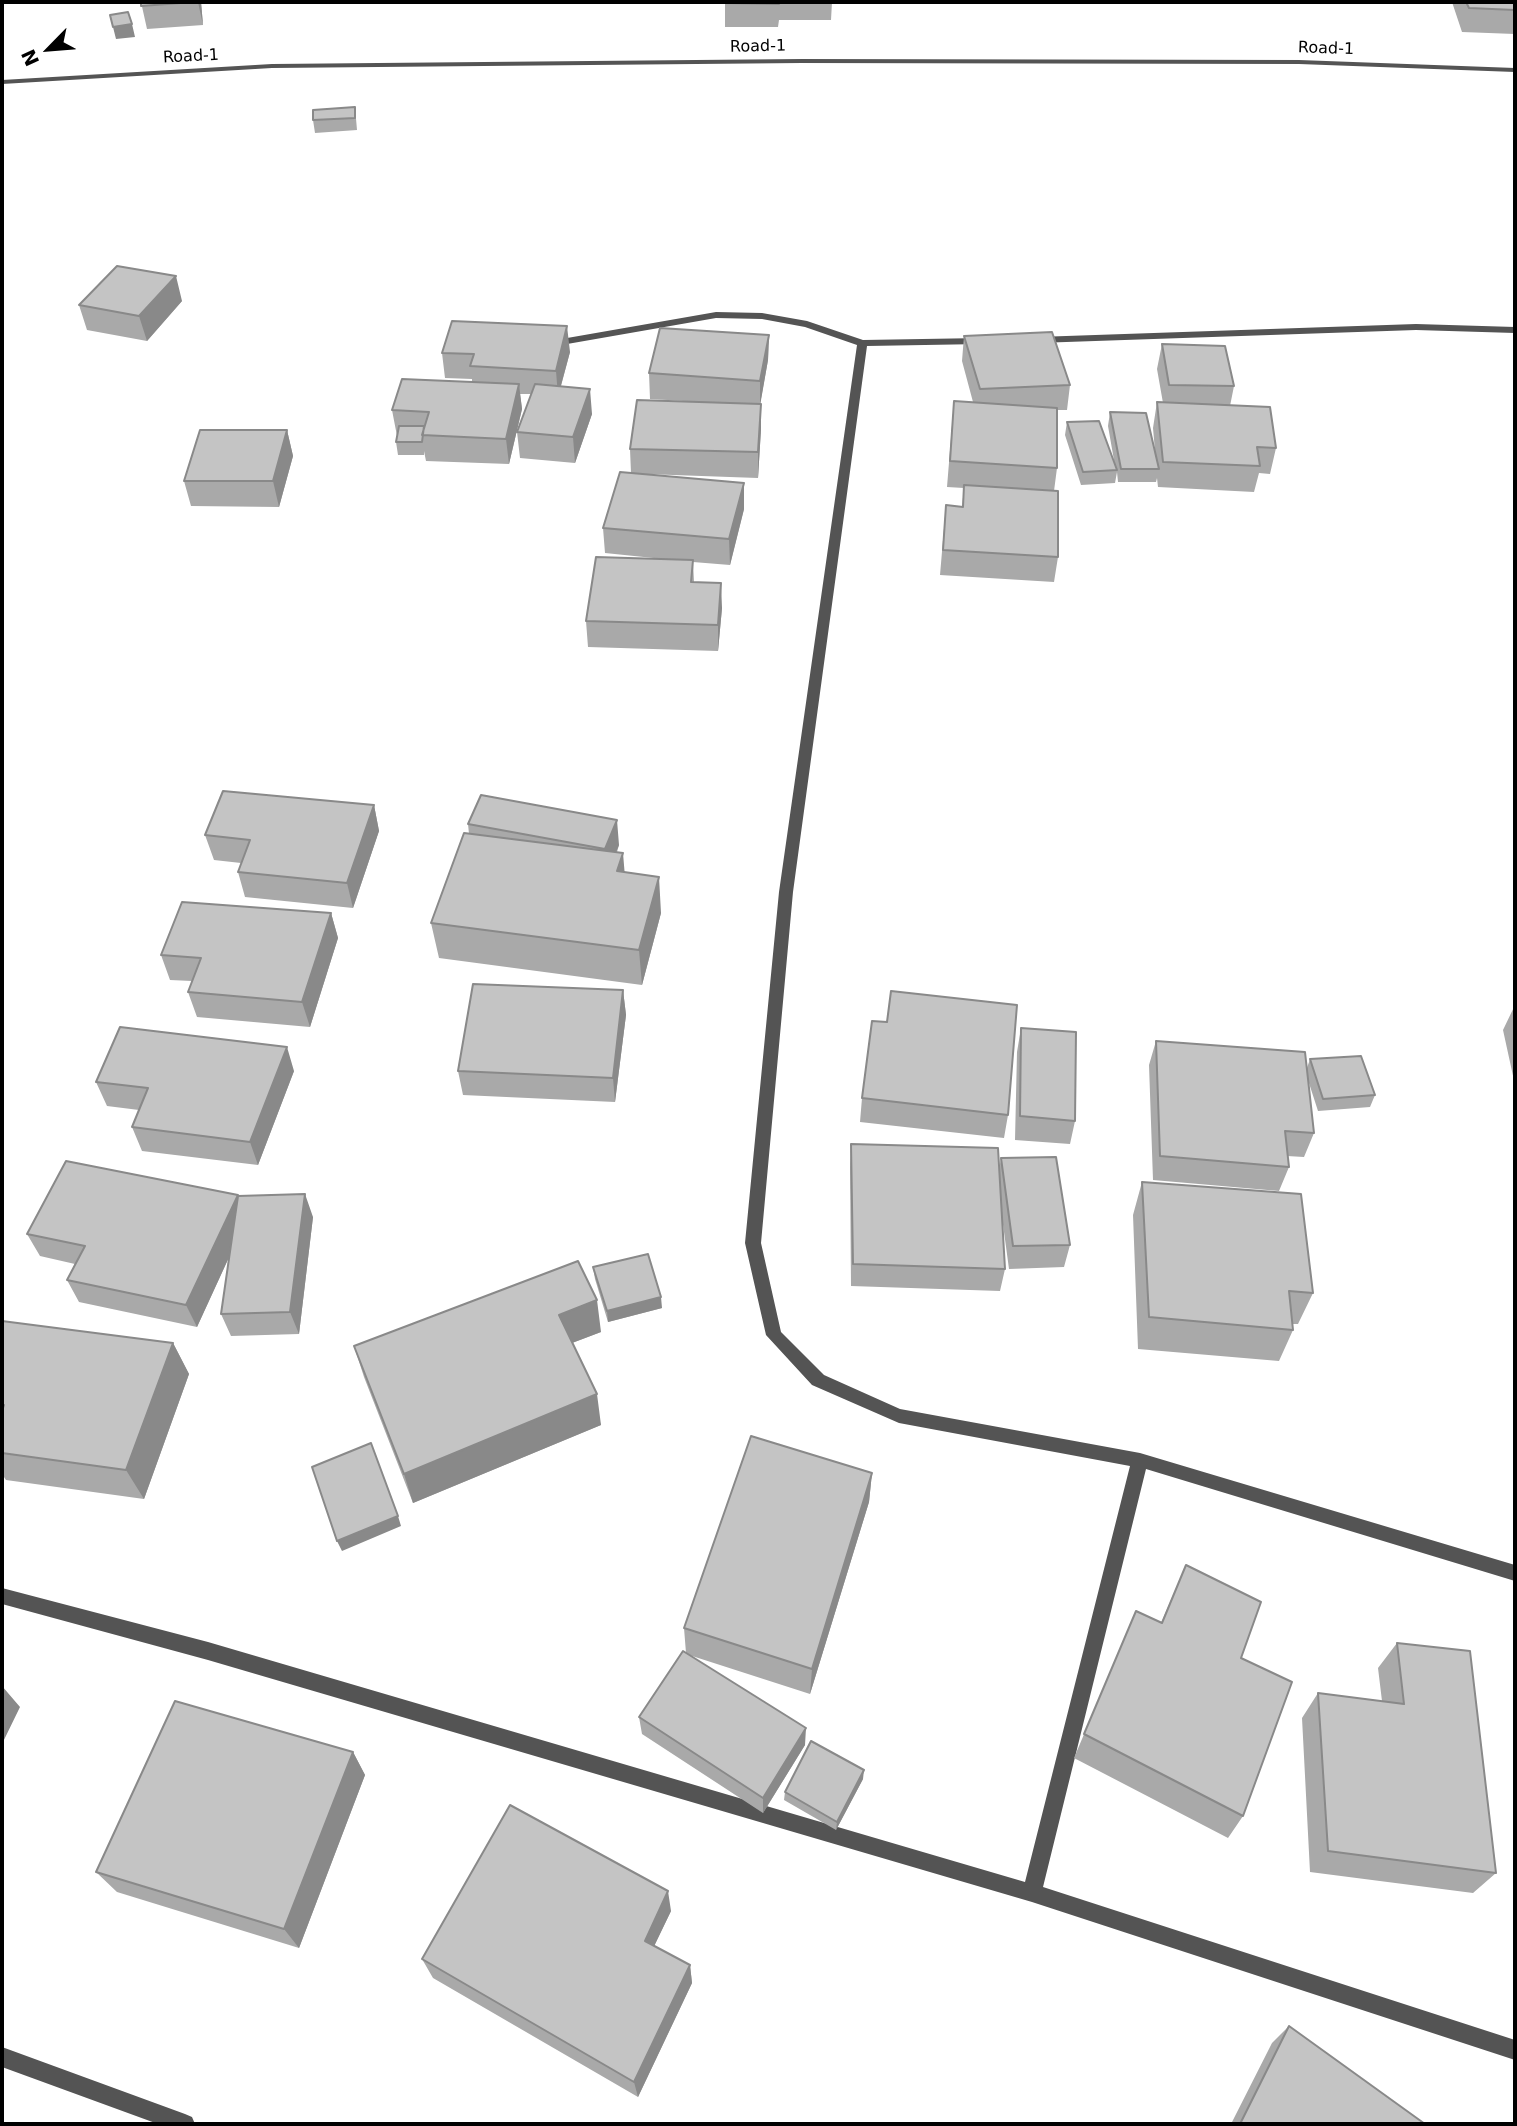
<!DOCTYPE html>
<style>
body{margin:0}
#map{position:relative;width:1517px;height:2126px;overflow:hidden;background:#fff;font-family:"DejaVu Sans",sans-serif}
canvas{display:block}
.frame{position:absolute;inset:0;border:4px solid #000;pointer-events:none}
.north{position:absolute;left:14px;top:14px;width:70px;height:70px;-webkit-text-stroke:5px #fff;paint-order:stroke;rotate:245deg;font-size:19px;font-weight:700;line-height:28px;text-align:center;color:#000}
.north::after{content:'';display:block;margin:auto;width:24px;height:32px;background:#000;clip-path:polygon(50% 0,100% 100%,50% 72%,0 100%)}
</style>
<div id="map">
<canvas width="1517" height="2126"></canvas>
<div class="frame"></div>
<div class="north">N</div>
</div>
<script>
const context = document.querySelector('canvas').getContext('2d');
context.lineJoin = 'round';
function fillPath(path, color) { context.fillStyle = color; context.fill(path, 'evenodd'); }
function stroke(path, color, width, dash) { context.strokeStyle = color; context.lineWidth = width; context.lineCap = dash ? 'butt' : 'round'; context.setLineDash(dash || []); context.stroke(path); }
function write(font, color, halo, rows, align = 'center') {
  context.font = font + ' "DejaVu Sans",sans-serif'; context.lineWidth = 5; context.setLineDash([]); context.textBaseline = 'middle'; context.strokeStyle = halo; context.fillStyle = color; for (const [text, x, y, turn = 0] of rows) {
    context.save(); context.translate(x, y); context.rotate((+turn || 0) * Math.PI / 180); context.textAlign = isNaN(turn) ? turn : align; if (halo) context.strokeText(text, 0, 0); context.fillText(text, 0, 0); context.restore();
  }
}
fillPath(new Path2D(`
 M802,59L1299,60L1515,68V72L1299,64L802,63L272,68L2,84V80L272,64Z
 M716,312L762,313L807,321L863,340L982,338L987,341L982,344L867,346L793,892L761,1243L781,1332L824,1375L900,1409L1140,1453L1515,1565V1581L1146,1469L1043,1887L1515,2040V2060L1032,1902L208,1660L2,1604V1588L208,1642L1025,1882L1130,1466L899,1423L812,1385L766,1335L745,1243L779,892L857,345L805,327L762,319L716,318L550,347L545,344L550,341Z
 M1416,324L1515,327V333L1416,330L1037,343L1032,340L1037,337Z
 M2,2047L185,2114L192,2117L195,2124H158L2,2067Z`), '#545454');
fillPath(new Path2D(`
 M141,2H201L203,25L147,29Z
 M725,2H832L831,20H779L778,27H725Z
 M1452,2H1515V34L1462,32Z
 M355,107L357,130L315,133L313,120Z
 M182,301L147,341L87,330L79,305Z
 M769,335L768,360L760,404L761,429L758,478L645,474L744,483V509L730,565L693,562L694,582L722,608L718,651L588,647L586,621L673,560L605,553L603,528L631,473L630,449L702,402L650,399L649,373Z
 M964,336L1070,385L1067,410H1057V468L1054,491L1058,557L1054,582L940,575L946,505L962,507L964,488L947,487L954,401L973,402L962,361Z
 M1162,344L1234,386L1230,406L1276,448L1270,474L1259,473L1254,492L1158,487L1157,478L1156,482H1118L1117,472L1115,483L1081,485L1065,435L1067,422L1115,466L1108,426L1110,412L1155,451L1153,428L1157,402L1163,403L1157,369Z
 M570,352L561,386L592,414L575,463L520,458L517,432L532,394H520L522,409L509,464L426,461L424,451V455H398L396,442L397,436L392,410L472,382V379L445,378L442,353Z
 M287,430L293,456L279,507L191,506L184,481Z
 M374,805L379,831L353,908L245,897L238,872L241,863L214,860L205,835Z
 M468,824L619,845L617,852L624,872L661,913L642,985L439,958L431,923L469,834Z
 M331,913L338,938L310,1027L197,1017L188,992L192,981L170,980L161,955Z
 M623,990L626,1015L615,1102L463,1095L458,1071Z
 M1515,1005V1085L1503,1030Z
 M1021,1028L1075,1121L1070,1144L1015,1140L1017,1052Z
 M1156,1041L1307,1068L1310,1059L1375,1095L1370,1107L1318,1111L1308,1080L1314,1133L1304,1157L1287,1156L1289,1167L1279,1191L1153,1180L1149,1065Z
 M294,1071L258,1165L142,1151L132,1127L139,1110L107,1106L96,1082Z
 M862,1098L1008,1115L1004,1138L860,1122Z
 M851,1144L999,1170L1001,1158L1070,1245L1064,1267L1009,1269L1002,1217L1005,1269L1000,1291L851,1286L850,1167Z
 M1142,1182L1313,1293L1298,1324H1292L1293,1330L1279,1361L1138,1349L1133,1215Z
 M238,1196L313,1217L299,1334L231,1336L221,1314L230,1255L197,1327L79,1302L67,1280L75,1264L40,1256L27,1234Z
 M593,1267L662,1308L608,1322L595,1279Z
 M2,1321L173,1343L189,1374L144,1499L6,1480L2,1474Z
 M601,1332L572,1343L601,1425L413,1503L364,1377L354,1346Z
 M872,1473L869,1502L810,1694L689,1655L805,1745L763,1813L642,1734L639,1717L686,1653L684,1628Z
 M1186,1565L1241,1658L1243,1816L1228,1838L1074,1758L1136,1611L1161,1623Z
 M1397,1643L1496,1873L1473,1893L1310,1872L1302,1718L1318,1693L1382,1701L1378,1668Z
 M353,1752L365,1775L299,1948L117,1892L96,1872Z
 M863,1779L836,1830L784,1800L785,1792Z
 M671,1911L654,1946L690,1965L692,1983L638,2097L433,1978L422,1959Z
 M1289,2026L1425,2124H1231L1272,2043Z`), '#a9a9a9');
fillPath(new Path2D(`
 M198,2H201L203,25Z
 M132,24L135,37L116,39L113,27Z
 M176,276L182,301L147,341L139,316Z
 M567,326L570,352L558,396L556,371Z
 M769,335L768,360L760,406V381Z
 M519,384L522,409L509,464L506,439Z
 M590,389L592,414L575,463L573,437Z
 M761,404V429L758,478V452Z
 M287,430L293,456L279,507L273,481Z
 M744,483V509L730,565L729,539Z
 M721,583L722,608L718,651V625Z
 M374,805L379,831L353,908L347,883Z
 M617,820L619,845L607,874L605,849Z
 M623,853L626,889L617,871Z
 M659,877L661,913L642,985L639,950Z
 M331,913L338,938L310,1027L302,1002Z
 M623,990L626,1015L615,1102L613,1078Z
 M287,1047L294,1071L258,1165L250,1142Z
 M305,1194L313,1217L299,1334L290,1312Z
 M238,1195L247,1218L197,1327L186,1305Z
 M661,1297L662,1308L608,1322L607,1311Z
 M597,1300L601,1332L564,1346L559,1315Z
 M173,1343L189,1374L144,1499L126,1470Z
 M597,1394L601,1425L413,1503L404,1474Z
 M872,1473L869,1502L810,1694L812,1669Z
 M398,1516L401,1526L342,1551L337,1541Z
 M2,1686L20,1707L2,1744Z
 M806,1728L805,1745L763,1813V1798Z
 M353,1752L365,1775L299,1948L284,1929Z
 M864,1770L863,1779L836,1830L837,1822Z
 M668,1891L671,1911L648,1959L645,1941Z
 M690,1965L692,1983L638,2097L634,2082Z`), '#898989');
const building = new Path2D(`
 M141,2H194L141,6Z
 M725,2H779V4L725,3Z
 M1466,2H1515V10L1469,8Z
 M128,12L132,24L113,27L110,15Z
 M355,107V118L313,120V110Z
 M117,266L176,276L139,316L79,305Z
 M452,321L567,326L556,371L470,366L474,354L442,353Z
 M660,328L769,335L760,381L649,373Z
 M1052,332L1070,385L980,389L964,336Z
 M1162,344L1225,346L1234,386L1169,385Z
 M402,379L519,384L506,439L422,435L429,412L392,410Z
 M535,384L590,389L573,437L517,432Z
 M637,400L761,404L758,452L630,449Z
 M954,401L1057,408V468L950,461Z
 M1157,402L1270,407L1276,448L1257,447L1260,466L1163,462Z
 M1110,412L1146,413L1159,469H1121Z
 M1099,421L1117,470L1083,472L1067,422Z
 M399,426H424L422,442H396Z
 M200,430H287L273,481H184Z
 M620,472L744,483L729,539L603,528Z
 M964,485L1058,491V557L943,550L946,505L963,507Z
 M596,557L693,560L691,582L721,583L718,625L586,621Z
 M223,791L374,805L347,883L238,872L250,840L205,835Z
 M481,795L617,820L605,849L468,824Z
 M464,833L623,853L617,871L659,877L639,950L431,923Z
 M182,902L331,913L302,1002L188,992L201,958L161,955Z
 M473,984L623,990L613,1078L458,1071Z
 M891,991L1017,1005L1008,1115L862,1098L872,1021L887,1022Z
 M120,1027L287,1047L250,1142L132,1127L148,1088L96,1082Z
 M1021,1028L1076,1032L1075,1121L1020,1116Z
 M1156,1041L1305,1052L1314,1133L1285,1131L1289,1167L1160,1156Z
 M1361,1056L1375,1095L1323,1099L1310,1059Z
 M851,1144L998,1148L1005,1269L853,1264Z
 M1056,1157L1070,1245L1013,1246L1001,1158Z
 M66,1161L238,1195L186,1305L67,1280L85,1246L27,1234Z
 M1142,1182L1301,1194L1313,1293L1289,1291L1293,1330L1149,1317Z
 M305,1194L290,1312L221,1314L238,1196Z
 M648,1254L661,1297L607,1311L593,1267Z
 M578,1261L597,1300L559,1315L597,1394L404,1474L354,1346Z
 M2,1321L173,1343L126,1470L2,1453V1411L4,1405H2Z
 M751,1436L872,1473L812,1669L684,1628Z
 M371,1443L398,1516L337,1541L312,1467Z
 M1186,1565L1261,1602L1241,1658L1292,1682L1243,1816L1084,1734L1136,1611L1162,1623Z
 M1397,1643L1470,1651L1496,1873L1328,1851L1318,1693L1404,1704Z
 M683,1651L806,1728L763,1798L639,1717Z
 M175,1701L353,1752L284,1929L96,1872Z
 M811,1741L864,1770L837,1822L785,1792Z
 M510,1805L668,1891L645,1941L690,1965L634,2082L422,1959Z
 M1289,2026L1425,2124H1240Z`);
fillPath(building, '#c4c4c4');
stroke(building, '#898989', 2);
write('16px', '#000', '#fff', [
 ["Road-1",758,47,-1],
 ["Road-1",1326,49,2],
 ["Road-1",191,57,-3]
]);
</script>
